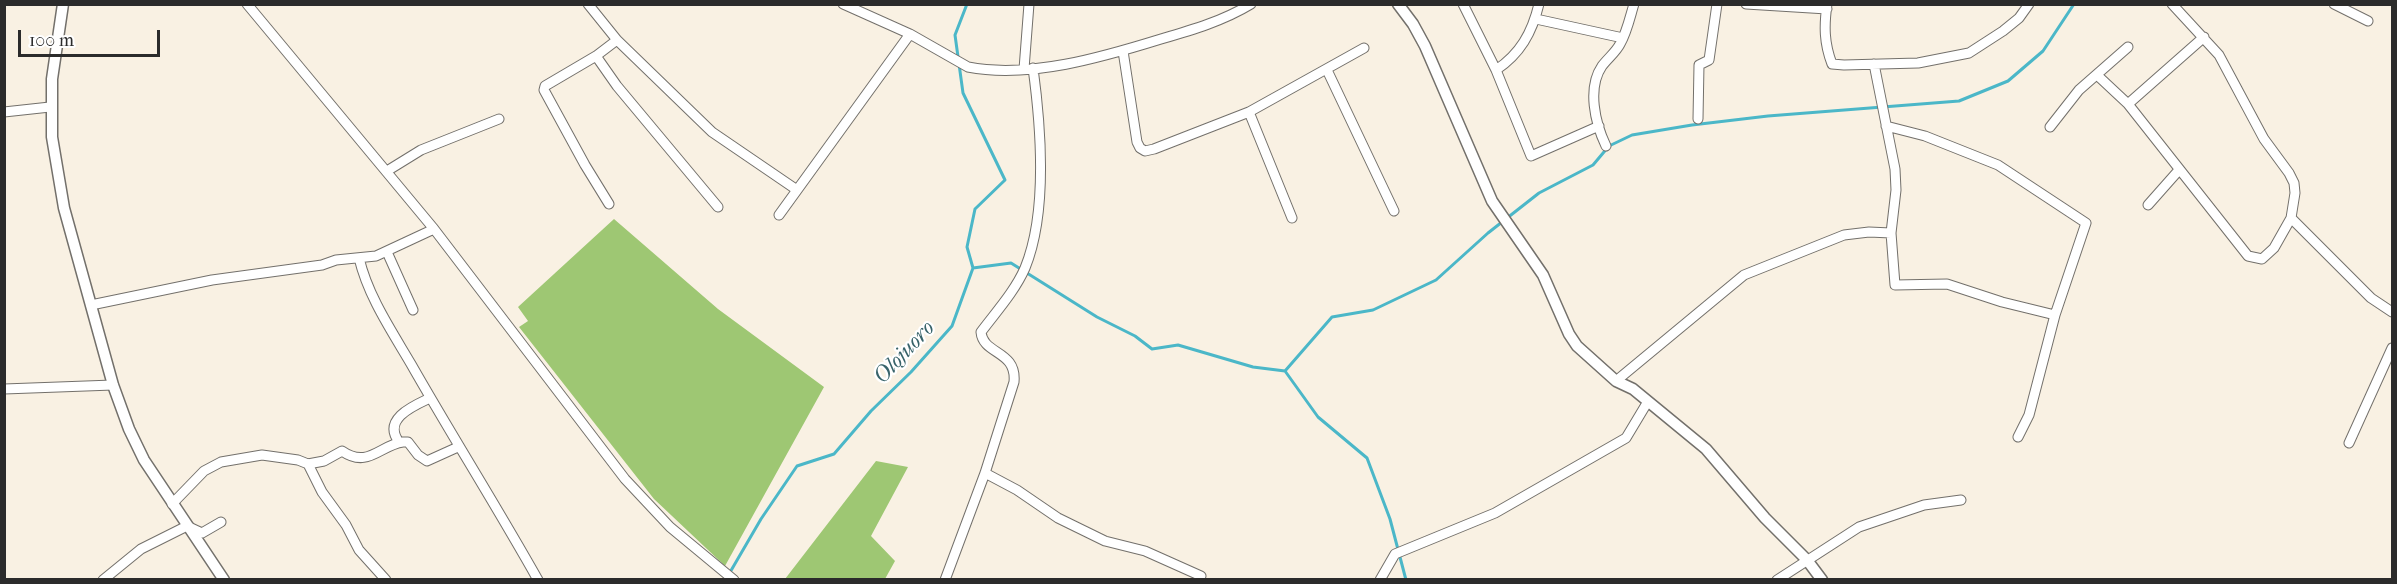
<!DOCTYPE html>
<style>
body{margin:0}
#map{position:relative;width:2397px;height:584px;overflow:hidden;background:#f9f1e3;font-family:"IM FELL French Canon",serif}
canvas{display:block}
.frame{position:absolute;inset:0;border:6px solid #2b2b2b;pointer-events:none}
.scale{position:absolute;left:18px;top:30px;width:142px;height:27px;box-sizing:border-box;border:3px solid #2b2b2b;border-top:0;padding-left:8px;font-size:18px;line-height:21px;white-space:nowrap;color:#2b2b2b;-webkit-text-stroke:4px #fff;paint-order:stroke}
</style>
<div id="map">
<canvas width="2397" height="584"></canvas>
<div class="frame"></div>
<div class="scale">100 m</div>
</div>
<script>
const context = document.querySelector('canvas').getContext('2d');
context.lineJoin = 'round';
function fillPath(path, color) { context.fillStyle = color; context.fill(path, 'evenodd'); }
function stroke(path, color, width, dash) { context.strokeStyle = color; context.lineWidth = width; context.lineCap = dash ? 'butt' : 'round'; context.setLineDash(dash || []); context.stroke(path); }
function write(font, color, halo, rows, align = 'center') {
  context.font = font + ' "IM FELL French Canon",serif'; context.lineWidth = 4.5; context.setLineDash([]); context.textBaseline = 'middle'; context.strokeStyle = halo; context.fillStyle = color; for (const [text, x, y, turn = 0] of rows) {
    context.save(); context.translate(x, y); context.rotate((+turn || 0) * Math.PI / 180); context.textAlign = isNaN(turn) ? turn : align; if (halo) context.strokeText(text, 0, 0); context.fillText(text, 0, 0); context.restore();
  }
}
fillPath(new Path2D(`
 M614,219L718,309L824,387L725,566L654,499L519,327L528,321L518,307Z
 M876,461L908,467L871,536L895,561L885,579H785Z`), '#9ec773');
stroke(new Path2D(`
 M973,268L1011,263L1097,317L1135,336L1152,349L1178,345L1253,367L1285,371L1332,317L1373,310L1436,280L1488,233L1539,193L1593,165L1609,146L1632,135L1692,125L1768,116L1959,101L2008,81L2043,51L2074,4
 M1285,371L1318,417L1367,458L1390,519L1406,580
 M729,574L761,519L797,466L834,454L871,411L911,372L952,326L973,268L967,247L975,209L1005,180L963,93L955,35L967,4`), '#4bb7c8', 3);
const minor = new Path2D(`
 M247,4L434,229L625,479L670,527L734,580
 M588,4L617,40L712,132L797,190
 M843,4L910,34L968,67C1029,79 1103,57 1161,39C1192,30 1223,21 1251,4
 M1463,4L1496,70L1531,156L1599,126
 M1746,4L1827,9
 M1827,4C1824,26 1824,43 1832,64L1844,65L1918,63L1969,53L2003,31L2019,18L2029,4
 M2172,4L2219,55L2264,139L2289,173L2294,183L2295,193L2291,218L2371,298L2392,312
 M2334,4L2368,21
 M1536,19L1623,38
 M617,40L596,56L617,86L718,207
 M1123,51L1137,142L1140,148L1145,151L1154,149L1249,112L1364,48
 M596,56L545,86L544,90L585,165L609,204
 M1874,64L1895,169L1896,190L1891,233L1895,285L1947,284L2002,302L2055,315
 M1024,69L1029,4
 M1327,70L1394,211
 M1496,70C1520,54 1532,33 1539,4
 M2097,75L2128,104L2248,256L2262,259L2274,248L2291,218
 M2128,104L2204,37
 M4,112L50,107
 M1249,112L1292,218
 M1698,119L1699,65L1709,60L1717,4
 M1886,126L1925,136L1998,165L2086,223L2055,315L2029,415L2018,437
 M2050,127L2079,90L2128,47
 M1606,146C1595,123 1587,88 1602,66C1608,58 1616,52 1620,44C1627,32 1630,17 1634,4
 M387,171L421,150L499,119
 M2148,205L2179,170
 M779,215L910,34
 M387,252L413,310
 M359,258C368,296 391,330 411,364C452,436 497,507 538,580
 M91,305L212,280L322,265L336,260L376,256L434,229
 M1616,381L1744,275L1844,235L1869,232L1891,233
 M4,389L113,385
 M399,442C382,419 413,406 430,398
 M2349,443L2392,348
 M308,464L322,492L346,525L359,550L386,580
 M985,473L1017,490L1058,518L1105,541L1145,551L1201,576
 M172,504L204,471L221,462L262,455L298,460L308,464L324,461L342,451C368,469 380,445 403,442H408L418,455L427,461L458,447
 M103,580L141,549L187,526L202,533L221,522
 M945,580L985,473L1014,382C1017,350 983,355 981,332C996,312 1015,291 1025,268C1048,212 1041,127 1033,68
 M1380,580L1395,554L1495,513L1626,438L1647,403
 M1777,580L1859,527L1924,505L1961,500`);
const tertiary = new Path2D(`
 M63,4L52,79V137L64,208L113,385L129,429L144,460L224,580
 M1398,4L1413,24L1425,46L1492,201L1543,275L1569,334L1577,346L1616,381L1633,389L1706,449L1765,518L1807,560L1822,580`);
stroke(minor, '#73706b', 11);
stroke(tertiary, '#73706b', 13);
stroke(minor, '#fff', 9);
stroke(tertiary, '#fff', 10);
write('italic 22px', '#38636a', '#fff', [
 ["Olojuoro",905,353,-47]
]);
</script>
